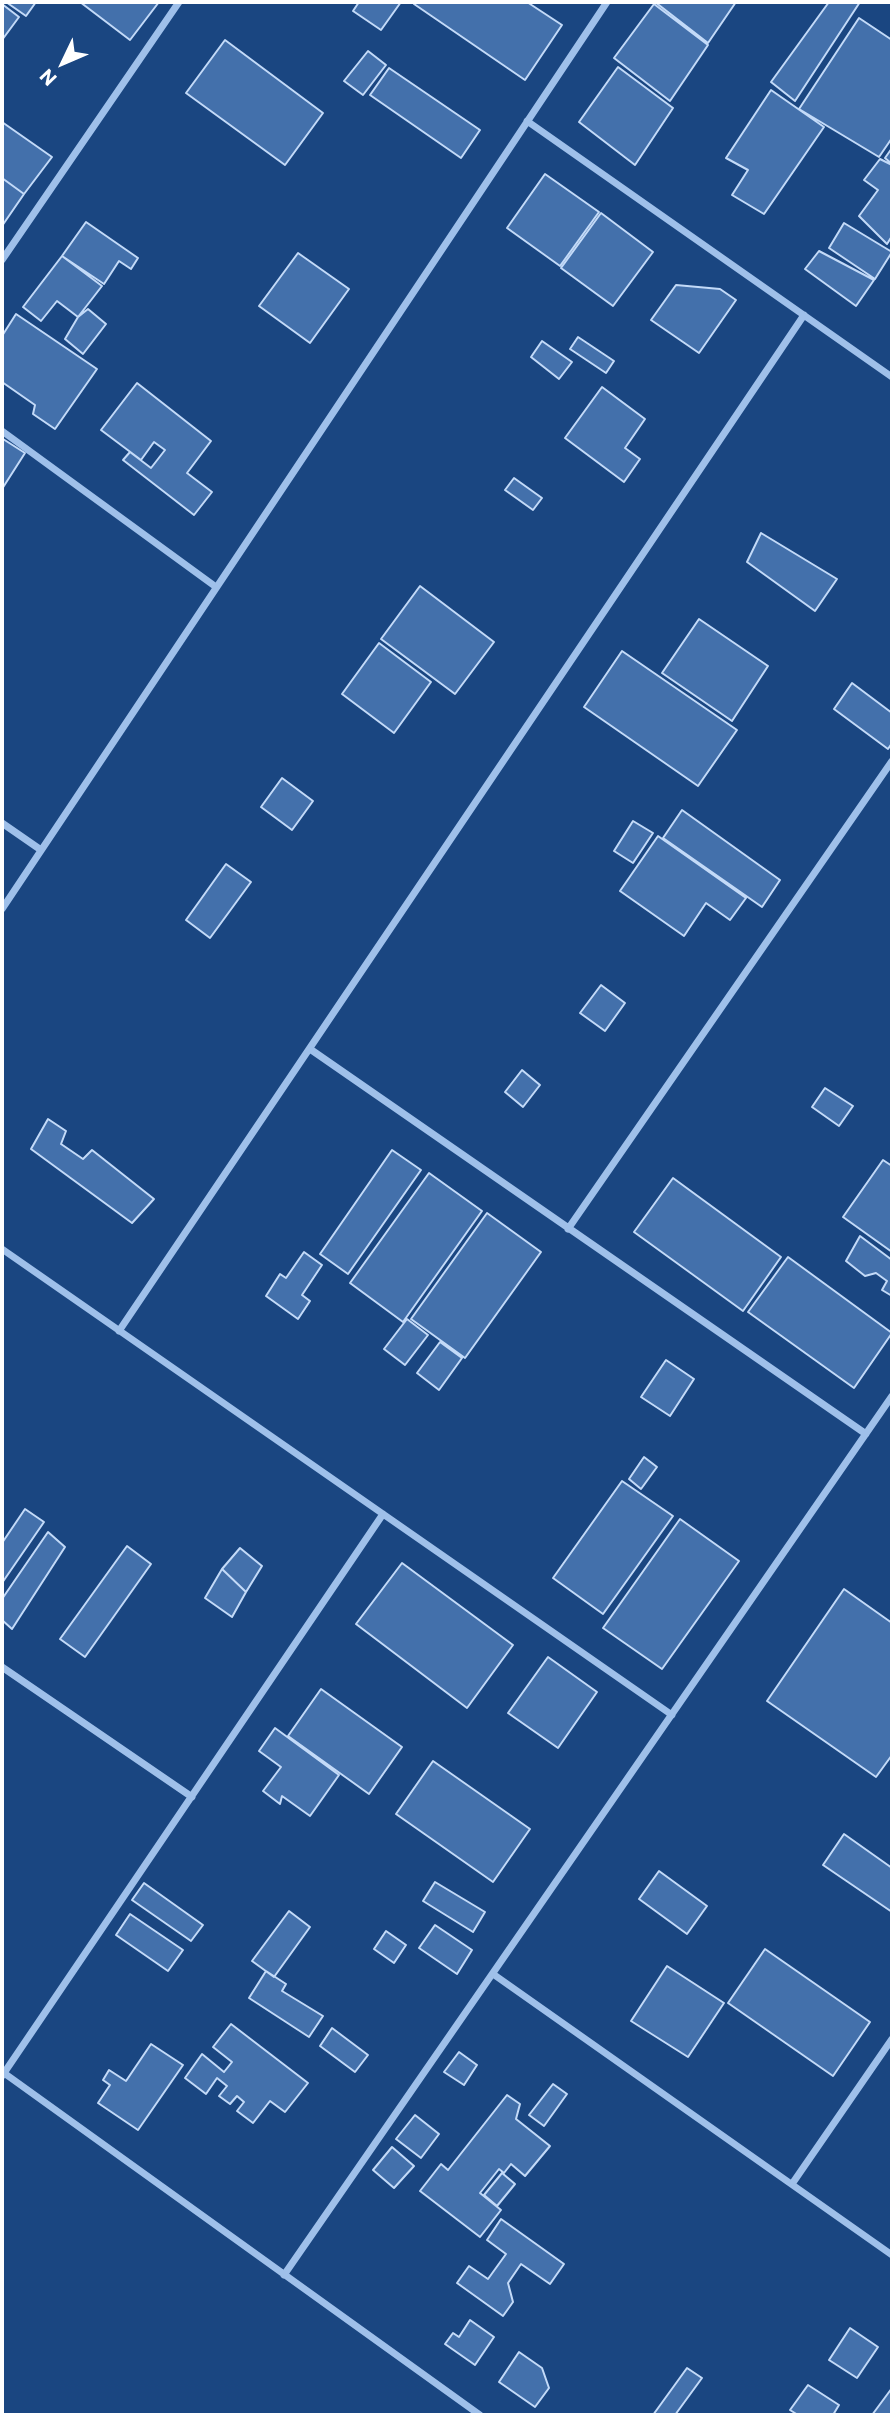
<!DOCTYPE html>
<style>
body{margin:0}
#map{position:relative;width:894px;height:2417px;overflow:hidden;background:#1a4681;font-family:Commissioner,sans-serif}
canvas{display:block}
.frame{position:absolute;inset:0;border:4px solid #fff;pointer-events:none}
.north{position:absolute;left:28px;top:28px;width:70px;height:70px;-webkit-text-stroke:5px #1a4681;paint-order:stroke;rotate:226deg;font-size:19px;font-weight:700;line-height:28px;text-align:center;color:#fff}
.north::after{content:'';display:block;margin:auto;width:24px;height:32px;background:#fff;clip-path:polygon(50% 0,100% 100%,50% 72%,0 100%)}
</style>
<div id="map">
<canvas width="894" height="2417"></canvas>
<div class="frame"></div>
<div class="north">N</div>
</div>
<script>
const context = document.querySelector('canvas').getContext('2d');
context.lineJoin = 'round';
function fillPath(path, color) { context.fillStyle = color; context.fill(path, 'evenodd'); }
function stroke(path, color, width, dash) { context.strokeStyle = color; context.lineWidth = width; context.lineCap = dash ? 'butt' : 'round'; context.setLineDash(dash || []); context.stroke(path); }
const building = new Path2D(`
 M6,2H36L26,16Z
 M80,2H159L130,40Z
 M359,2H401L381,30L353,11Z
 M416,2H527L562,25L525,80L414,4Z
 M655,2H736L708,43Z
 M829,2H860L795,101L771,82Z
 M2,4L19,17L2,40Z
 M654,4L708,45L670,101L614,58Z
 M859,18L892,40V138L879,157L799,109Z
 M225,40L323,113L285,165L186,93Z
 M368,51L386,65L363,95L344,81Z
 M618,67L673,108L635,165L579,122Z
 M389,68L480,130L461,158L370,95Z
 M771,90L824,127L764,214L732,195L748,170L726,158Z
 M2,122L52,157L24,194L2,178Z
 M892,148V164L885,158Z
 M880,159L892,165V236L887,244L859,216L878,190L864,180Z
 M545,174L599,212L560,266L507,228Z
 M2,178L24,194L2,226Z
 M601,213L653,252L613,306L561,268Z
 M86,222L138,258L131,269L119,261L104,284L62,256Z
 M844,223L892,252L875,279L829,248Z
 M819,251L874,280L856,306L805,269Z
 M298,253L349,289L310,343L259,306Z
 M62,256L102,286L78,317L57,301L41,321L23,307Z
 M676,285L720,289L736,300L699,353L651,320Z
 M88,309L106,324L83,354L65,339L78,317Z
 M16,314L97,369L55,429L33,414L35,405L2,382V336Z
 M578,337L614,361L606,373L570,349Z
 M542,341L572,362L559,379L531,357Z
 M137,383L211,441L187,473L212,492L194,515L123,460L130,452L151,468L165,450L154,442L141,460L101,430Z
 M602,387L645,419L625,448L640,459L624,482L565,438Z
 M3,439L25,453L2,489V440Z
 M514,478L542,498L533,510L505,490Z
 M761,533L837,579L815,611L747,562Z
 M420,586L494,642L455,694L381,639Z
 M699,619L768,666L732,721L662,673Z
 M379,643L431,682L394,733L342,694Z
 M622,651L737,730L698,786L584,707Z
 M852,683L892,713V743L888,749L834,709Z
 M282,778L313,801L292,830L261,807Z
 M682,810L780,880L762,907L663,838Z
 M633,821L653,833L633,863L614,851Z
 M658,836L746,898L730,920L706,903L684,936L620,891Z
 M226,864L251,882L210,938L186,920Z
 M601,985L625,1003L605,1031L580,1013Z
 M522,1070L540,1085L523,1107L505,1092Z
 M825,1088L853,1106L839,1126L812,1107Z
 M48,1119L66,1131L61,1144L83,1159L92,1150L154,1199L132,1223L31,1149Z
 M392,1150L421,1170L348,1274L320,1254Z
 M883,1160L892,1166V1252L843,1217Z
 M429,1173L482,1211L403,1322L350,1283Z
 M673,1178L781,1257L743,1311L634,1232Z
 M487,1213L541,1252L465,1358L411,1319Z
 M860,1236L892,1260V1296L882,1290L887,1281L876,1273L865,1276L846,1261Z
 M304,1252L322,1265L302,1295L310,1301L298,1319L266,1296L280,1274L286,1278Z
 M788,1257L892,1333L854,1388L748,1312Z
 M407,1319L428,1335L405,1365L384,1349Z
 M440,1342L462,1358L439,1390L417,1373Z
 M666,1360L694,1379L670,1416L641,1397Z
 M644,1457L657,1467L641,1489L629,1479Z
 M622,1481L673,1516L603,1614L553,1578Z
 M25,1509L44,1522L2,1583V1543Z
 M680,1519L739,1561L662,1669L603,1628Z
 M48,1532L65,1547L12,1629L2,1620V1599Z
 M127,1546L151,1564L85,1657L60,1639Z
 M240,1548L262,1566L246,1592L222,1569Z
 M402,1563L513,1645L467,1708L356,1624Z
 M222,1569L246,1592L232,1617L205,1598Z
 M844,1589L892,1623V1755L876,1777L767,1701Z
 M548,1657L597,1692L558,1748L508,1713Z
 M321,1689L402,1747L369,1794L288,1736Z
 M275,1728L339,1775L310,1816L282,1796L280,1804L263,1791L281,1767L259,1751Z
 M433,1761L530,1829L493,1882L396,1814Z
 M844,1834L892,1868V1912L823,1865Z
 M659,1871L707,1906L687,1934L639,1899Z
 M435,1882L485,1912L473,1932L423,1901Z
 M144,1883L203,1925L191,1941L132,1900Z
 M289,1911L310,1927L274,1977L252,1961Z
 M130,1914L183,1950L168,1971L116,1935Z
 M435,1925L472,1950L457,1974L419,1948Z
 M386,1931L406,1945L394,1963L374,1949Z
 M765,1949L870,2022L833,2076L728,2003Z
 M667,1966L724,2003L688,2057L631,2021Z
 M266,1971L286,1984L282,1991L323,2016L309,2037L249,1998Z
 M231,2024L308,2083L285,2112L270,2101L253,2123L237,2111L244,2102L237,2096L230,2104L219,2096L227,2086L217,2078L206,2094L185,2078L202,2054L224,2072L232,2062L213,2047Z
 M332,2028L368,2055L355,2072L320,2046Z
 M151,2044L183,2065L138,2130L98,2103L110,2085L103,2080L109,2070L126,2081Z
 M459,2052L477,2065L464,2085L444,2072Z
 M553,2084L567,2094L544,2126L529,2115Z
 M507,2095L520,2104L516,2119L550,2146L525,2176L511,2164L504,2173L499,2169L480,2193L501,2210L480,2237L420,2191L441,2164L448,2170Z
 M415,2115L439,2134L421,2158L396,2139Z
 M392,2147L414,2166L394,2188L373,2170Z
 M502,2173L515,2184L497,2206L484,2195Z
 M501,2219L564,2264L550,2284L521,2264L508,2283L513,2302L503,2316L457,2283L469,2266L488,2279L506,2254L487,2240Z
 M470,2320L494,2337L475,2365L445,2344L453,2333L459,2337Z
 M850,2328L878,2347L857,2378L829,2360Z
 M519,2352L542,2368L549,2388L535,2407L499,2382Z
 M687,2368L702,2378L675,2415H653Z
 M808,2385L839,2405L833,2415H798L790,2410Z
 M892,2388V2415H872Z`);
fillPath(building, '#4370ab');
stroke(building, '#c3daf8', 2);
stroke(new Path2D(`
 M527,121L892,377
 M2,260L179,2
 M2,431L216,587
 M2,823L41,850
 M2,909L607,2
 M310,1049L866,1434
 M568,1229L892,761
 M2,1249L672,1715
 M119,1331L804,315
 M2,1667L192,1797
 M493,1974L892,2255
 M4,2073L480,2415
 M2,2076L383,1514
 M792,2184L892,2039
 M284,2275L892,1396`), '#9fc0ea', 7);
</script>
